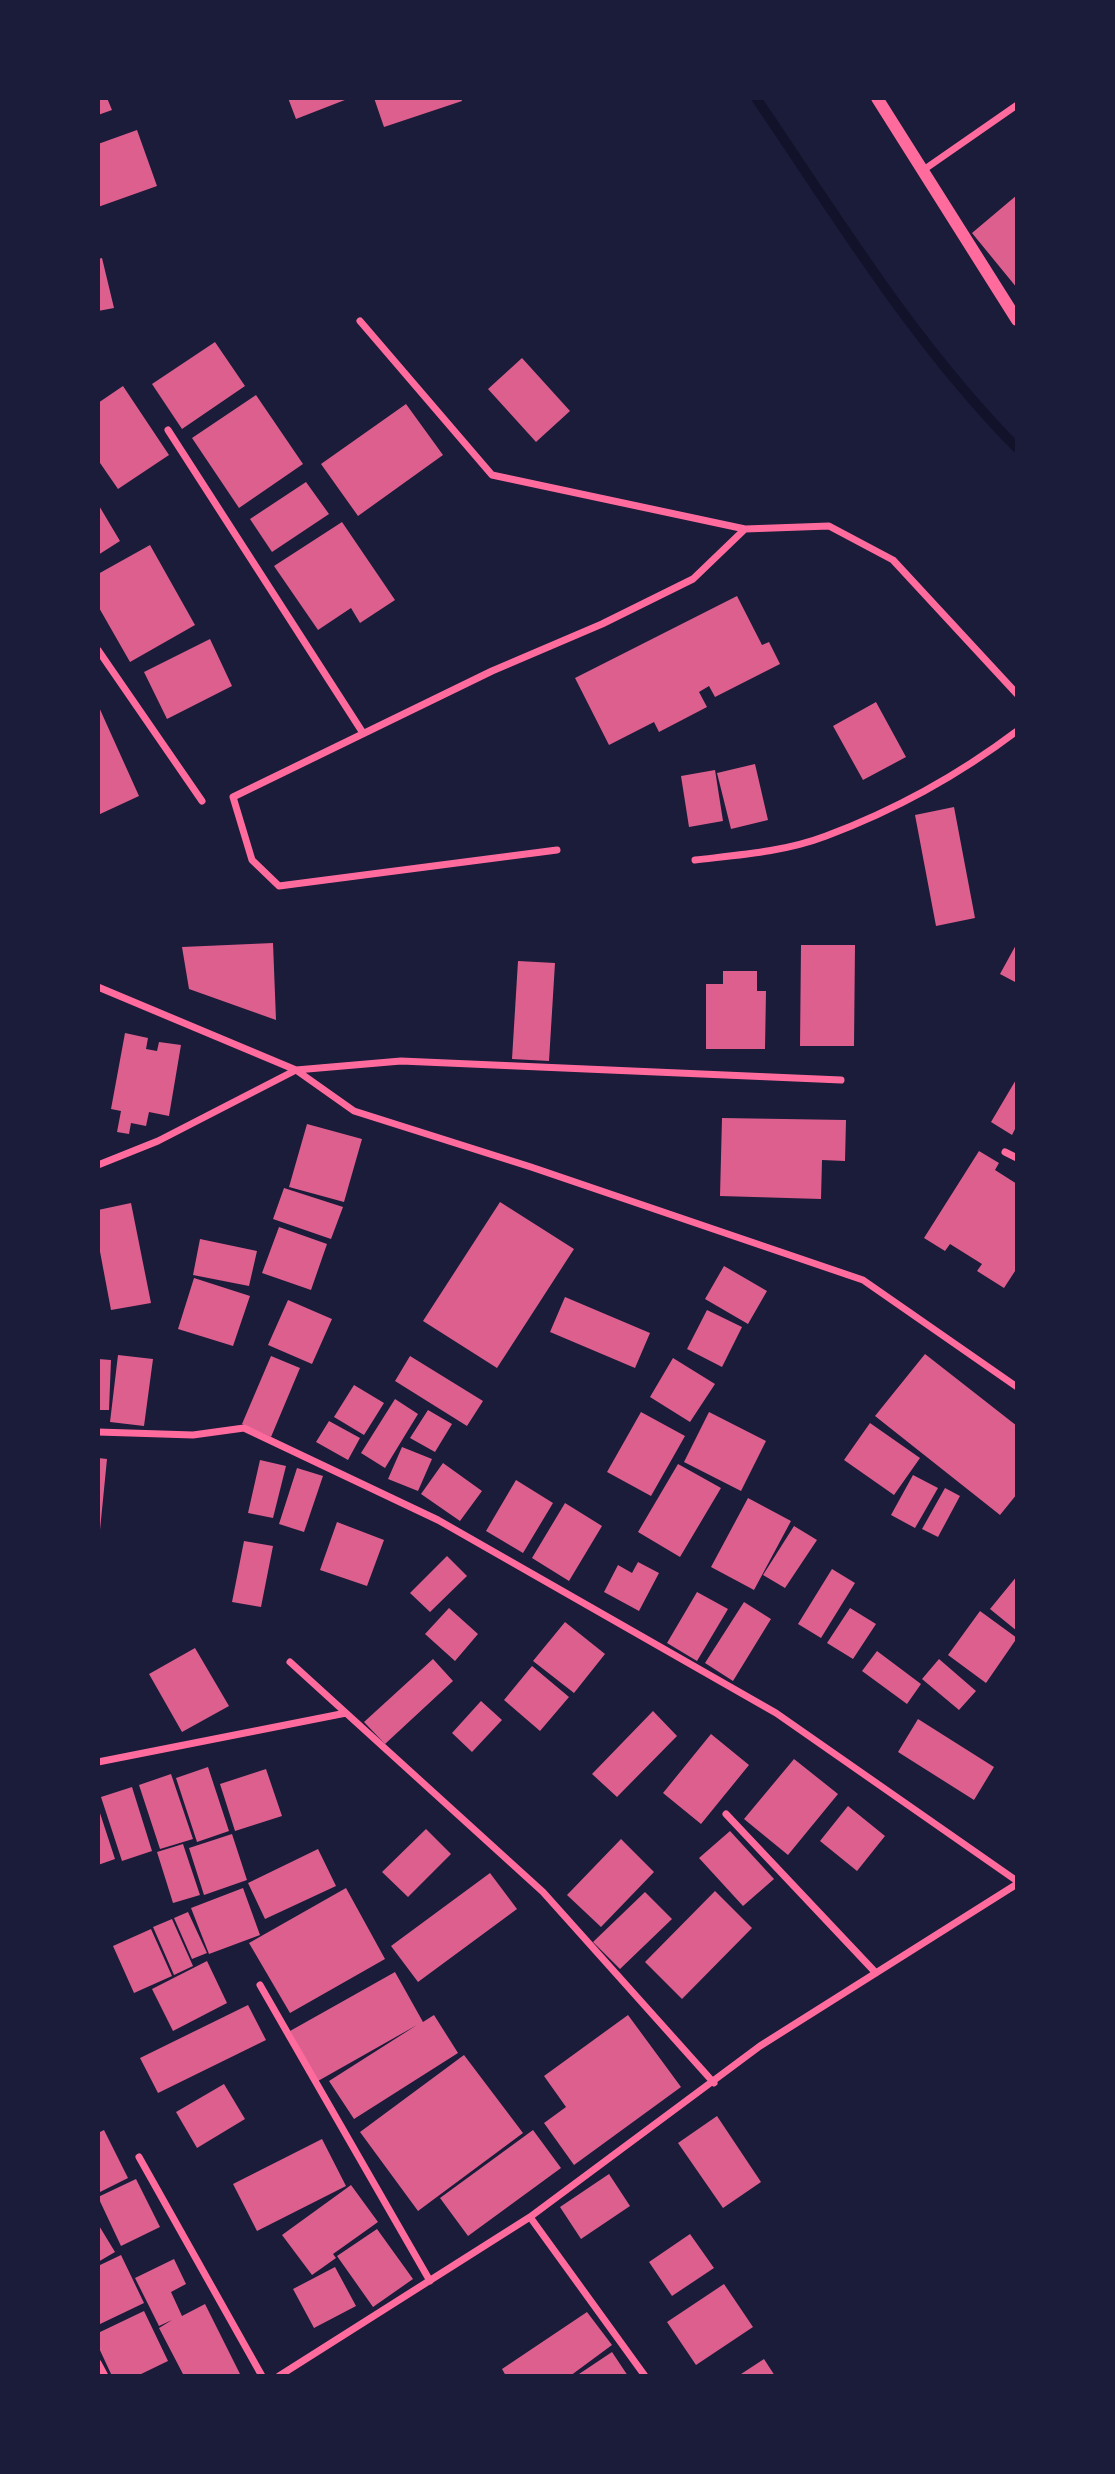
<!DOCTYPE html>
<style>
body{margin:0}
#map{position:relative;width:1115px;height:2474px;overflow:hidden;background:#1b1b3a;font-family:Barlow,sans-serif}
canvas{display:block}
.frame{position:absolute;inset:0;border:100px solid #1b1b3a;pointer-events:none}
</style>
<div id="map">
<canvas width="1115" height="2474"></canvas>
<div class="frame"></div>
</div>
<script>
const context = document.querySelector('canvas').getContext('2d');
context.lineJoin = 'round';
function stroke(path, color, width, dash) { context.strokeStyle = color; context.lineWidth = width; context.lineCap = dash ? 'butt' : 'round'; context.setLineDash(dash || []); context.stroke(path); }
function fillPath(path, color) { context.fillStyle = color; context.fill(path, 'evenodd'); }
stroke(new Path2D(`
 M756,98C838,218 914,344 1017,448`), '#12122b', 10);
fillPath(new Path2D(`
 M98,98H107L112,110L98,115Z
 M288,98H350L296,119Z
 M374,98H461L462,101L384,127Z
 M137,130L157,186L98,207V144Z
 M1017,195V288L972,233Z
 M102,258L114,308L98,311V259Z
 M215,342L245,386L182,429L152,384Z
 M522,358L570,411L536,442L488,389Z
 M123,386L169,455L118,489L98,460V403Z
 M256,395L303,464L239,508L192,438Z
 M406,404L443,455L358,516L321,464Z
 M306,482L329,514L272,552L250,519Z
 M98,504L120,541L98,555Z
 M342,522L395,600L360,623L351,608L318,630L274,566Z
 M150,545L195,625L130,662L98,606V574Z
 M737,596L762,645L769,642L780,664L715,697L709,686L699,692L707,707L659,732L654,722L609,745L575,678Z
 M210,639L232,686L167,719L144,672Z
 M876,702L906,757L863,780L833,726Z
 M98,705L139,796L98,815Z
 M755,764L768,820L731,829L717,773Z
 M715,770L723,821L689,827L681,776Z
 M954,807L975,918L936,926L915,815Z
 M273,943L276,1020L189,989L182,947Z
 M1017,943V983L1000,974Z
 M801,945H855L854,1046H800Z
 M518,961L555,963L549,1061L512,1059Z
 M723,971H757V991H766L765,1049H706V984H723Z
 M125,1033L148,1038L146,1049L157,1051L159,1042L181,1045L169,1116L149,1112L146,1126L131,1123L129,1134L117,1132L121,1111L111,1109Z
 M1017,1078V1125L1012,1135L991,1122Z
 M722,1118L846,1120L845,1161L822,1160L821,1199L720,1196Z
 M307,1124L362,1139L344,1202L289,1187Z
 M979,1151L999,1163L995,1170L1017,1184V1268L1004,1288L977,1271L982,1264L950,1244L945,1251L924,1238Z
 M284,1188L343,1207L331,1239L273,1219Z
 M500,1202L574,1249L497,1368L423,1321Z
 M131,1203L151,1303L111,1310L98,1241V1210Z
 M279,1227L327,1244L311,1290L262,1273Z
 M200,1239L257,1251L249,1286L193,1275Z
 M724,1266L767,1291L748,1324L705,1299Z
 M194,1278L250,1296L233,1346L178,1329Z
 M565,1297L650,1333L635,1368L550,1332Z
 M288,1300L332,1319L312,1364L268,1345Z
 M707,1310L742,1327L722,1367L687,1349Z
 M925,1354L1017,1426V1494L1000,1515L875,1416Z
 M118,1355L153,1359L144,1426L110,1422Z
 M271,1356L300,1368L271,1437L242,1424Z
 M410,1356L483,1401L467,1426L395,1381Z
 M673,1358L715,1384L690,1422L650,1397Z
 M98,1359L111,1360L109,1410H98Z
 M354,1385L384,1403L364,1435L334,1417Z
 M395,1399L418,1414L385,1468L361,1453Z
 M428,1410L452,1424L435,1452L410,1438Z
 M641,1412L685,1436L651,1496L607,1472Z
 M709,1412L766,1441L741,1491L684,1462Z
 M329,1421L360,1438L348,1460L316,1442Z
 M870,1423L920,1458L894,1495L844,1460Z
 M402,1447L432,1459L418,1491L388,1479Z
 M98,1458L107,1459L100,1530H98Z
 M260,1460L286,1466L273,1518L248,1513Z
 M443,1463L482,1491L460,1521L421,1494Z
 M678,1464L721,1488L680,1557L638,1532Z
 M297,1468L323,1476L304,1532L279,1524Z
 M913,1475L938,1488L915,1528L891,1515Z
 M516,1480L553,1503L523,1553L486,1531Z
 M945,1488L960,1496L938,1537L922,1529Z
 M748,1498L791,1521L754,1590L711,1567Z
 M565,1503L602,1526L569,1581L532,1558Z
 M337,1522L384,1540L367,1586L320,1570Z
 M794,1526L817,1540L785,1588L763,1575Z
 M244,1541L273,1546L261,1607L232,1602Z
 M447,1556L467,1576L430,1612L410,1593Z
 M638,1562L659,1573L639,1611L604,1592L618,1565L632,1573Z
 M832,1569L855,1583L821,1638L798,1624Z
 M1017,1576V1631L990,1609Z
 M697,1592L728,1609L697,1661L667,1643Z
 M744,1602L771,1619L733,1681L705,1663Z
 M449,1608L478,1634L455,1661L425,1634Z
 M850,1608L876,1624L853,1659L827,1643Z
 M980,1611L1017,1638L986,1683L948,1655Z
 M565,1622L605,1654L574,1693L533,1661Z
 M195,1648L229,1706L182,1732L149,1674Z
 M877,1651L921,1684L907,1704L862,1671Z
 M433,1659L453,1681L385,1744L364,1722Z
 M939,1659L976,1691L959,1710L922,1679Z
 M532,1666L569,1697L540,1731L504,1700Z
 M481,1701L502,1720L472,1752L452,1733Z
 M653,1711L677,1736L617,1797L592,1774Z
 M918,1719L994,1767L974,1800L898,1752Z
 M711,1734L749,1765L701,1824L663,1793Z
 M794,1759L838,1794L788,1855L744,1819Z
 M208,1767L229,1831L197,1842L176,1778Z
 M266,1769L282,1816L235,1831L220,1784Z
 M171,1774L193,1839L160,1849L139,1785Z
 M132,1787L152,1851L122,1861L101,1797Z
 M848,1806L885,1836L857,1871L820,1841Z
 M98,1807L115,1859L98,1865Z
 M426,1829L451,1854L408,1897L382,1872Z
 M730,1831L774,1879L743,1906L699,1858Z
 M232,1834L247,1880L204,1895L189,1848Z
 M621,1839L654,1872L601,1927L567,1895Z
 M183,1844L200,1895L173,1903L157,1852Z
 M318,1849L336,1886L265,1919L248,1883Z
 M490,1873L517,1909L418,1982L391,1946Z
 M243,1888L260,1935L209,1954L191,1908Z
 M346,1888L385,1959L290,2013L249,1943Z
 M715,1891L752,1928L682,1999L645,1962Z
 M645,1892L672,1919L620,1969L593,1942Z
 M188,1912L207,1953L192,1959L174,1918Z
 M172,1919L193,1966L174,1975L153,1927Z
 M151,1929L172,1976L134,1993L113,1946Z
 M207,1961L227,2003L173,2031L152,1989Z
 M395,1972L423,2022L434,2015L458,2053L354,2119L329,2081L417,2025L318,2081L290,2031Z
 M248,2005L266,2040L158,2093L140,2058Z
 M628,2015L681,2087L574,2165L544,2123L566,2107L544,2076Z
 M464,2055L523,2133L418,2211L360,2132Z
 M224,2084L245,2119L197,2148L176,2112Z
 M717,2116L761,2182L723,2208L678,2143Z
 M104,2130L128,2178L98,2193V2133Z
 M533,2130L561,2168L468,2236L440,2198Z
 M322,2139L346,2186L257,2231L233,2184Z
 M609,2174L630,2206L581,2239L560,2207Z
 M136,2179L160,2227L121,2246L98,2197Z
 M351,2185L378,2222L333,2254L336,2258L312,2275L282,2235Z
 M98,2224L115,2252L98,2262Z
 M377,2229L413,2279L373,2307L337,2256Z
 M690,2234L714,2268L672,2296L649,2262Z
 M121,2255L144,2303L98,2325V2266Z
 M174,2259L186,2284L171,2292L182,2316L205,2304L241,2376H184L159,2328L172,2320L159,2326L135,2278Z
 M335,2267L356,2306L314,2328L293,2289Z
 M724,2284L753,2327L696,2365L667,2322Z
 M144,2311L168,2361L137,2376H112L98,2346V2333Z
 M587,2312L612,2345L570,2376H506L502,2369Z
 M612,2352L628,2376H576Z
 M764,2359L775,2376H738Z`), '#dd5f8e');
stroke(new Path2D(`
 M922,171L1017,105
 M360,321L492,475L745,529
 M168,430L363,733
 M98,650L202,801
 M557,850L279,886L252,860L233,797L492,671L602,624L693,579L745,529L829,526L893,560L1017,694
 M695,860C738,855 784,852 826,836C893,811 960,774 1017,731
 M98,987L296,1070L401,1061L841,1080
 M1005,1152L1017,1158
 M98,1165L158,1141L296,1070L354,1111L531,1167L863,1280L1017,1387
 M98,1432L193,1435L244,1428L438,1520L776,1713L1017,1881
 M290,1662L346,1713
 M98,1762L346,1713L543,1892L714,2083
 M726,1814L876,1973
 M260,1985L430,2281
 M139,2157L262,2376
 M530,2217L645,2376
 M98,2363L105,2376
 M279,2376L530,2217L760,2046L1017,1884`), '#ff6b9d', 7);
stroke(new Path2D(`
 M877,98L1017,320`), '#ff6b9d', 12);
</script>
